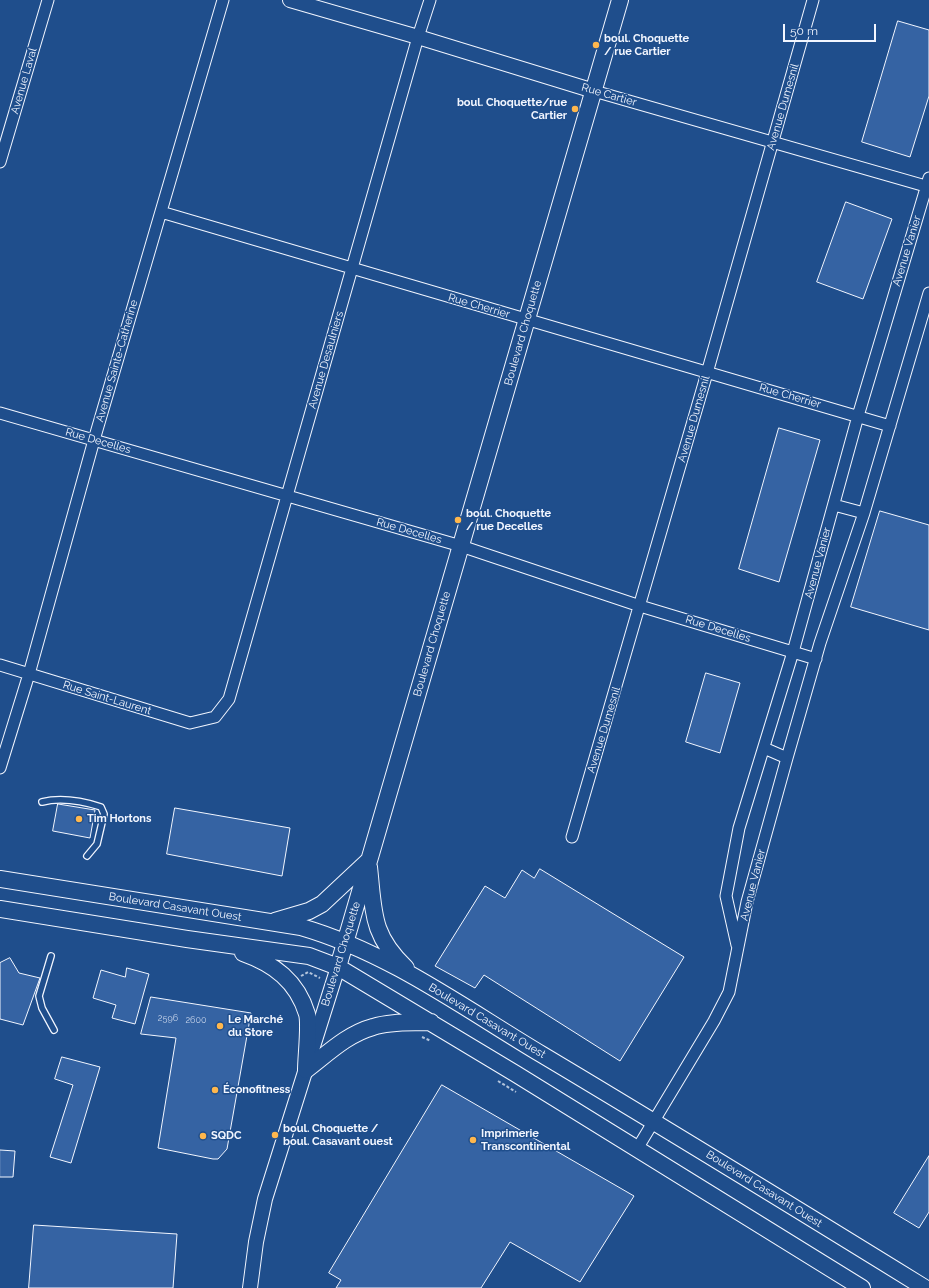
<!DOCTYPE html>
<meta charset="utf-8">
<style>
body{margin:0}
#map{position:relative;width:929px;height:1288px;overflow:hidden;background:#1f4e8c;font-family:Raleway,sans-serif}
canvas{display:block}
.scale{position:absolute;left:783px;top:24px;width:93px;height:18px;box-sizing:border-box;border:2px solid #f2f6ff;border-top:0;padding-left:5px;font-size:12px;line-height:14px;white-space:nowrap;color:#f2f6ff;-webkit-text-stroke:3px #1f4e8c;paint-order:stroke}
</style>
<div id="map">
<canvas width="929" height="1288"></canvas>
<div class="scale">50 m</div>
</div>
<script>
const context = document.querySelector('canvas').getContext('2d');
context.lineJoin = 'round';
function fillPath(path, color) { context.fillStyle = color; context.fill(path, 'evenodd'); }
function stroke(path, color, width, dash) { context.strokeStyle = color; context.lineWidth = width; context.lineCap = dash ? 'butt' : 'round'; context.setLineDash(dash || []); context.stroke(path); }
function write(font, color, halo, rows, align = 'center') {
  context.font = font + ' Raleway,sans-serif'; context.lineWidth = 3; context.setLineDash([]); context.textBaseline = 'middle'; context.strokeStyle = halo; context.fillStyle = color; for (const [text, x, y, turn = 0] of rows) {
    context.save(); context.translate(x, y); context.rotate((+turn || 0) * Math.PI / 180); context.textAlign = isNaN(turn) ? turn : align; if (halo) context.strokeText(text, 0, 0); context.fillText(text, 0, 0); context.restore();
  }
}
const building = new Path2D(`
 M898,21L929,30V96L910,157L862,142Z
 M846,202L892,219L863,299L817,282Z
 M779,428L820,440L779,582L739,569Z
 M880,511L929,525V630L851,607Z
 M706,673L740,683L720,753L686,742Z
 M58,804L95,810L90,838L53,831Z
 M175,808L290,828L282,876L167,854Z
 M540,869L684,957L620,1061L484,975L475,988L435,966L485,886L505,898L522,870L534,878Z
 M10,958L19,973L40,978L23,1025L0,1019V963Z
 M127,968L149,974L135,1024L112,1018L116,1005L93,998L101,970L125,977Z
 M151,997L251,1013L227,1149L218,1159H213L158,1148L176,1038L141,1034Z
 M62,1057L100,1067L71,1163L50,1157L73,1085L55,1079Z
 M442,1085L634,1196L580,1282L510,1242L481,1288H336L341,1280L329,1273Z
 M0,1150L15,1151L13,1177H0Z
 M929,1156V1212L919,1228L894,1213Z
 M34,1225L177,1234L173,1288H29Z`);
fillPath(building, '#3563a3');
stroke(building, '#f2f6ff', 1);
const service = new Path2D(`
 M42,802C62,797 82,801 101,807L104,814L97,844L87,856
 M51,956L39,996L42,1008L54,1030`);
const minor = new Path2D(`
 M594,91L929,187
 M0,162L48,0
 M161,212L890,426
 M0,413L461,546L640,606L816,659
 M834,505L864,513
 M0,665L190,723L215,717L229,699L418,37L430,0
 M764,748L787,758
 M0,768L29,674L94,440L223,0
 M572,837L707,373L813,0
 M737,945L726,896L739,828L793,652L858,416L929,178
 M637,1149L714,1021L729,992L747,902L787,758L820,643L864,513L929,293`);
const tertiary = new Path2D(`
 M290,0L418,37L594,91
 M250,1288L256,1242L265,1199L338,967`);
const secondary = new Path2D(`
 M369,867C374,912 371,935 406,968
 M0,879L301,927C388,952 464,1008 541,1054C670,1131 797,1209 925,1288
 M0,909L187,939L309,956L338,967L516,1074L862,1288
 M275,921L309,911L322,904L368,861
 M243,953C274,964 297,981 307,1014C310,1025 306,1057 306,1070
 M338,967L620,0
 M306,1070C326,1055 347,1034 373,1027C391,1021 412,1023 431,1022`);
stroke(service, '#f2f6ff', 8);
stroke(minor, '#f2f6ff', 13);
stroke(tertiary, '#f2f6ff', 16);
stroke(secondary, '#f2f6ff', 18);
stroke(new Path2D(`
 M301,976L308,972L320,978
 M422,1037L431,1041
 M498,1081L516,1092`), '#b3c4dc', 2, [3, 2]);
stroke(service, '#1f4e8c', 5.5);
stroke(minor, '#1f4e8c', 11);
stroke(tertiary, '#1f4e8c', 14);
stroke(secondary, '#1f4e8c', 16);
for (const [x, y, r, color] of [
 [596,45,4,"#ffb74d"],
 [575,109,4,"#ffb74d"],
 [458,520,4,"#ffb74d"],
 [79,819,4,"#ffb74d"],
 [220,1026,4,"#ffb74d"],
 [215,1090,4,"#ffb74d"],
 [275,1135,4,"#ffb74d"],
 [203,1136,4,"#ffb74d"],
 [473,1140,4,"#ffb74d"]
]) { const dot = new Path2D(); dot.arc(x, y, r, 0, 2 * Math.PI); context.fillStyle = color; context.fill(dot); stroke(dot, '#1f4e8c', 1.5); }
write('9px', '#c3d1e8', null, [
 ["2596",168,1018],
 ["2600",196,1020]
]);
write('bold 11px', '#f2f6ff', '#1f4e8c', [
 ["boul. Choquette",604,39],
 ["/ rue Cartier",604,52],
 ["boul. Choquette/rue",567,103,"right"],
 ["Cartier",567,116,"right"],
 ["boul. Choquette",466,514],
 ["/ rue Decelles",466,527],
 ["Tim Hortons",87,819],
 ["Le Marché",228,1020],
 ["du Store",228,1033],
 ["Éconofitness",223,1090],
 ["boul. Choquette /",283,1129],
 ["boul. Casavant ouest",283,1142],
 ["Imprimerie",481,1134],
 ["Transcontinental",481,1147],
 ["SQDC",211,1136]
], 'left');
write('11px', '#f2f6ff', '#1f4e8c', [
 ["Avenue Laval",24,81,-74],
 ["Rue Cartier",609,95,16],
 ["Avenue Dumesnil",783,107,-74],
 ["Avenue Vanier",907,251,-73],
 ["Rue Cherrier",479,306,16],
 ["Boulevard Choquette",523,333,-74],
 ["Avenue Desaulniers",326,360,-74],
 ["Avenue Sainte-Catherine",117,361,-74],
 ["Rue Cherrier",790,396,16],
 ["Avenue Dumesnil",694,419,-74],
 ["Rue Decelles",98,441,16],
 ["Rue Decelles",409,531,16],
 ["Avenue Vanier",818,563,-75],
 ["Rue Decelles",718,629,17],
 ["Boulevard Choquette",432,644,-74],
 ["Rue Saint-Laurent",107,698,17],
 ["Avenue Dumesnil",604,730,-73],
 ["Avenue Vanier",753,885,-76],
 ["Boulevard Casavant Ouest",175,907,9],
 ["Boulevard Choquette",341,954,-73],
 ["Boulevard Casavant Ouest",487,1021,31],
 ["Boulevard Casavant Ouest",764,1189,32]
]);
</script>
